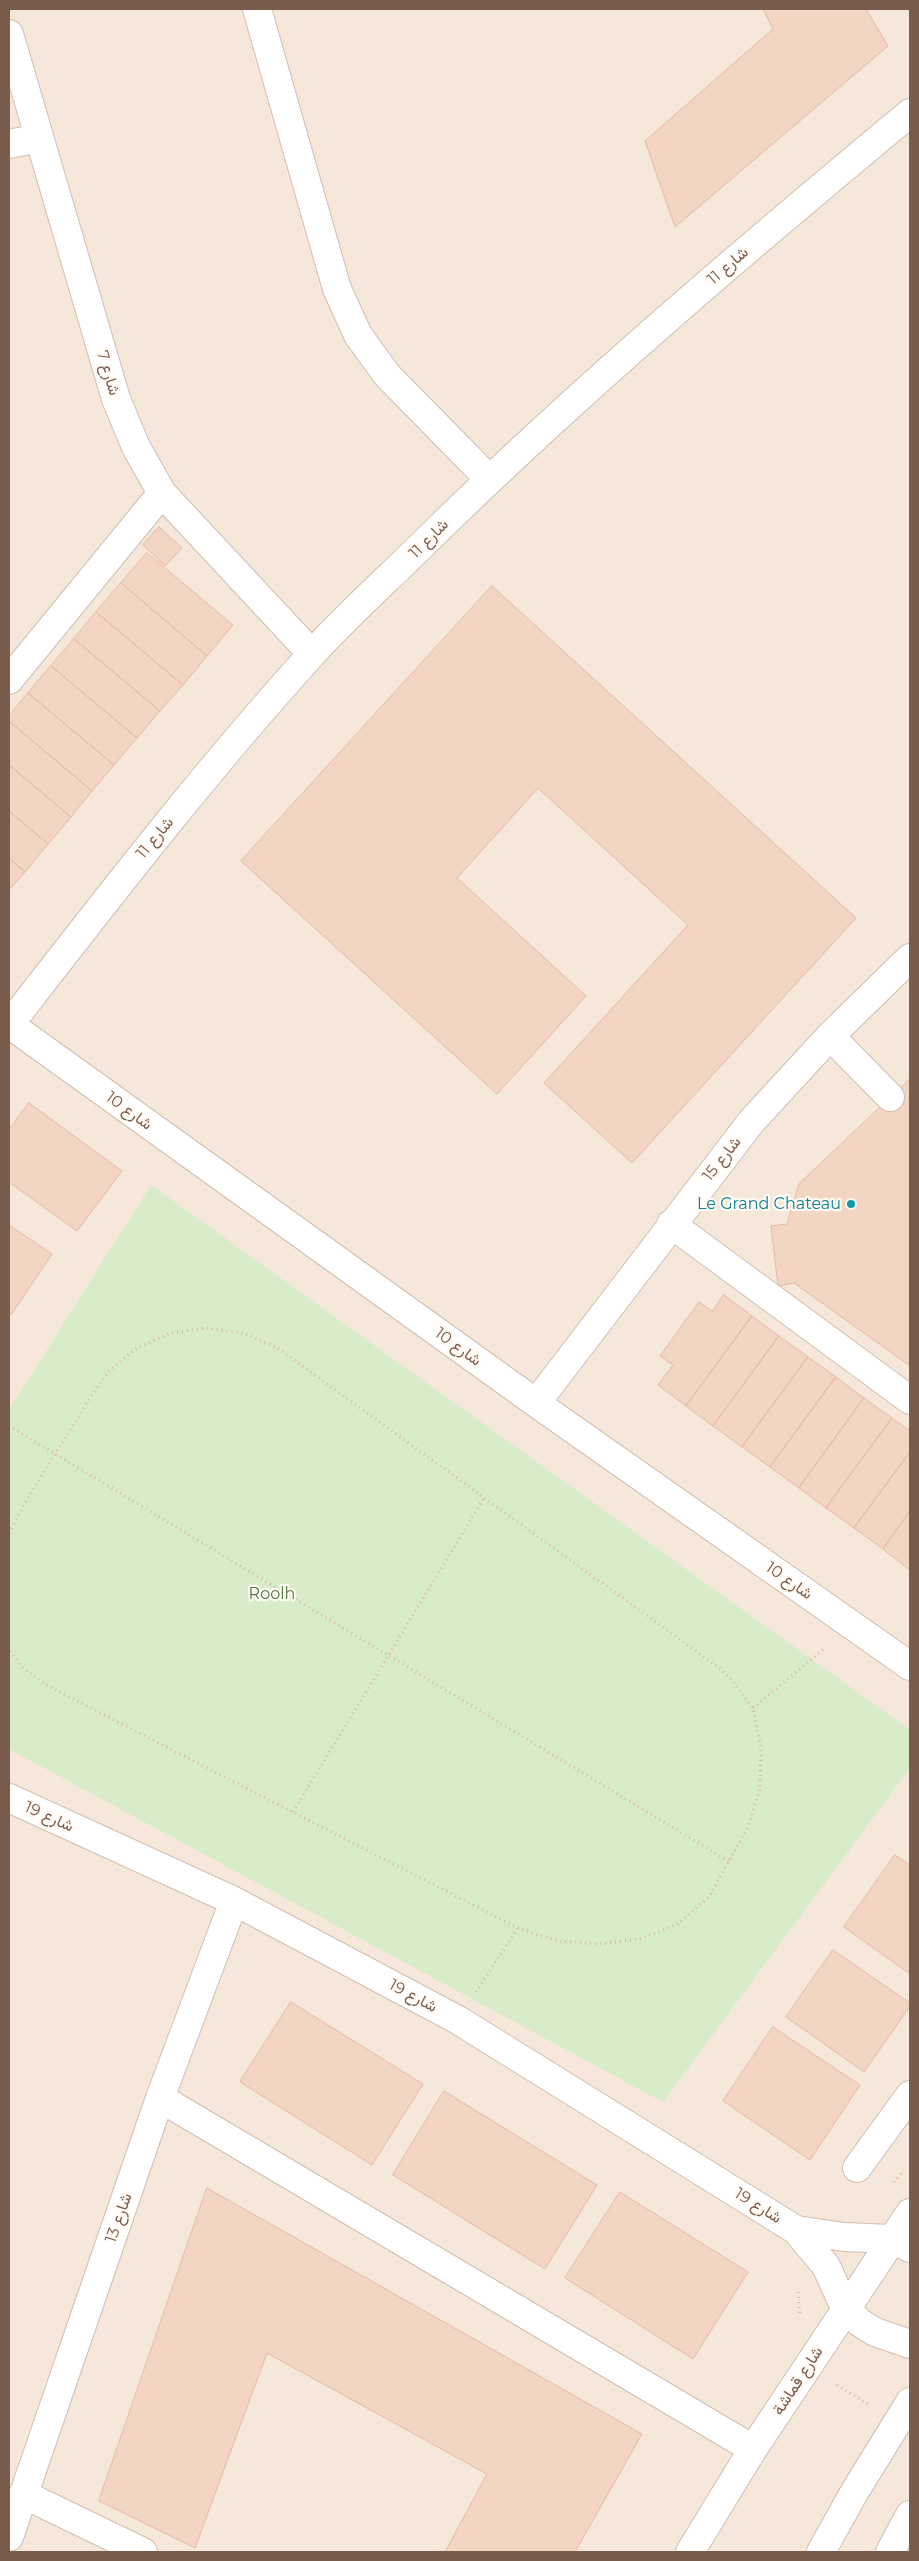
<!DOCTYPE html>
<meta charset="utf-8">
<style>
body{margin:0}
#map{position:relative;width:919px;height:2561px;overflow:hidden;background:#fdf6ec;font-family:Montserrat,sans-serif}
canvas{display:block}
.frame{position:absolute;inset:0;border:10px solid #7a5c4d;pointer-events:none}
</style>
<div id="map">
<canvas width="919" height="2561"></canvas>
<div class="frame"></div>
</div>
<script>
const context = document.querySelector('canvas').getContext('2d');
context.lineJoin = 'round';
function fillPath(path, color) { context.fillStyle = color; context.fill(path, 'evenodd'); }
function stroke(path, color, width, dash) { context.strokeStyle = color; context.lineWidth = width; context.lineCap = dash ? 'butt' : 'round'; context.setLineDash(dash || []); context.stroke(path); }
function write(font, color, halo, rows, align = 'center') {
  context.font = font + ' Montserrat,Vazirmatn,sans-serif'; context.lineWidth = 4.5; context.setLineDash([]); context.textBaseline = 'middle'; context.strokeStyle = halo; context.fillStyle = color; for (const [text, x, y, turn = 0] of rows) {
    context.save(); context.translate(x, y); context.rotate((+turn || 0) * Math.PI / 180); context.textAlign = isNaN(turn) ? turn : align; if (halo) context.strokeText(text, 0, 0); context.fillText(text, 0, 0); context.restore();
  }
}
fillPath(new Path2D(`
 M9,9H910V2552H9Z`), '#f5e8da');
fillPath(new Path2D(`
 M151,1185L910,1730V1768L663,2102L9,1749V1410Z`), '#d8ecc9');
const building = new Path2D(`
 M763,9H866L888,46L675,227L645,141L773,29Z
 M159,527L182,548L165,566L143,545Z
 M147,553L233,625L207,656L121,583Z
 M121,583L207,656L183,685L96,612Z
 M492,586L856,918L632,1163L544,1083L688,925L538,788L457,878L586,996L497,1094L241,861Z
 M96,612L183,685L160,711L74,639Z
 M74,639L160,711L137,738L51,666Z
 M51,666L137,738L114,765L28,693Z
 M28,693L114,765L92,791L9,721V716Z
 M9,721L92,791L71,817L9,765Z
 M9,765L71,817L48,844L9,811Z
 M9,811L48,844L25,872L9,858Z
 M9,858L25,872L9,890Z
 M910,1079V1366L794,1283L778,1286L771,1226L787,1224L799,1184Z
 M29,1103L122,1171L77,1231L9,1182V1130Z
 M9,1225L52,1254L11,1315L9,1314Z
 M724,1295L752,1316L686,1406L658,1385L673,1365L660,1356L699,1302L712,1311Z
 M752,1316L779,1336L713,1426L686,1406Z
 M779,1336L808,1357L742,1447L713,1426Z
 M808,1357L836,1377L770,1467L742,1447Z
 M836,1377L864,1398L799,1488L770,1467Z
 M864,1398L892,1418L826,1508L799,1488Z
 M892,1418L910,1431V1452L854,1528L826,1508Z
 M910,1452V1511L883,1549L854,1528Z
 M910,1511V1570L883,1549Z
 M895,1855L910,1865V1974L844,1927Z
 M833,1950L910,2003V2006L864,2072L786,2017Z
 M291,2002L423,2084L372,2165L240,2082Z
 M773,2027L860,2085L810,2160L723,2101Z
 M444,2091L597,2185L545,2269L393,2175Z
 M207,2188L642,2434L575,2552H445L487,2474L267,2353L195,2548L99,2501Z
 M620,2192L748,2272L693,2359L565,2278Z`);
fillPath(building, '#f3d5c3');
stroke(building, '#e6bba3', 1);
const minor = new Path2D(`
 M257,9L337,289L358,335L387,375L489,479
 M9,34L116,399L136,447L162,493L312,654
 M9,144L39,138
 M9,680L162,493
 M9,1024L536,1403L910,1666
 M9,1025C107,899 204,773 311,655C347,615 388,579 426,541C580,390 744,251 910,113
 M830,1036L890,1097
 M671,1224L910,1400
 M536,1403L751,1122L830,1036L910,958
 M9,1798L234,1901L458,2020L796,2230L826,2266L845,2308L859,2322L875,2332L910,2344
 M160,2098L753,2449
 M857,2168L910,2095
 M796,2230L844,2237L892,2239L910,2248
 M23,2494L143,2552
 M9,2537L160,2098L234,1901
 M690,2552L753,2449L910,2213
 M821,2552L855,2491L910,2402
 M890,2552L910,2515`);
stroke(minor, '#d1beb0', 30);
stroke(new Path2D(`
 M9,1426L730,1862
 M9,1533L29,1496L88,1401L109,1371L137,1348L171,1333L206,1328L243,1333L276,1347L718,1667L731,1679L753,1708L761,1748L760,1788L748,1827L709,1897L678,1924L640,1939L599,1944L557,1941L518,1928L46,1685L23,1668L9,1650
 M753,1708L825,1648
 M293,1812L484,1498
 M476,1992L518,1928
 M894,2182L902,2173
 M798,2292L800,2315
 M837,2385L868,2404`), '#d9b8a5', 3, [1, 4]);
stroke(minor, '#fff', 28);
for (const [x, y, r, color] of [
 [851,1204,5,"#0f9aa8"]
]) { const dot = new Path2D(); dot.arc(x, y, r, 0, 2 * Math.PI); context.fillStyle = color; context.fill(dot); stroke(dot, '#fffaf3', 2); }
write('16px', '#7a5c4d', '#fffaf3', [
 ["شارع 11",728,266,-41],
 ["شارع 7",108,373,73],
 ["شارع 11",429,539,-45],
 ["شارع 11",155,838,-50],
 ["شارع 10",129,1111,36],
 ["شارع 15",722,1159,-52],
 ["شارع 10",458,1347,36],
 ["شارع 10",789,1581,35],
 ["شارع 19",49,1817,24],
 ["شارع 19",413,1996,28],
 ["شارع 19",758,2206,32],
 ["شارع 13",119,2218,-71],
 ["شارع قماشة",798,2381,-57]
]);
write('16px', '#0d838f', '#fffaf3', [
 ["Le Grand Chateau",841,1204]
], 'right');
write('16px', '#537a41', '#fffaf3', [
 ["Roolh",272,1594]
]);
</script>
